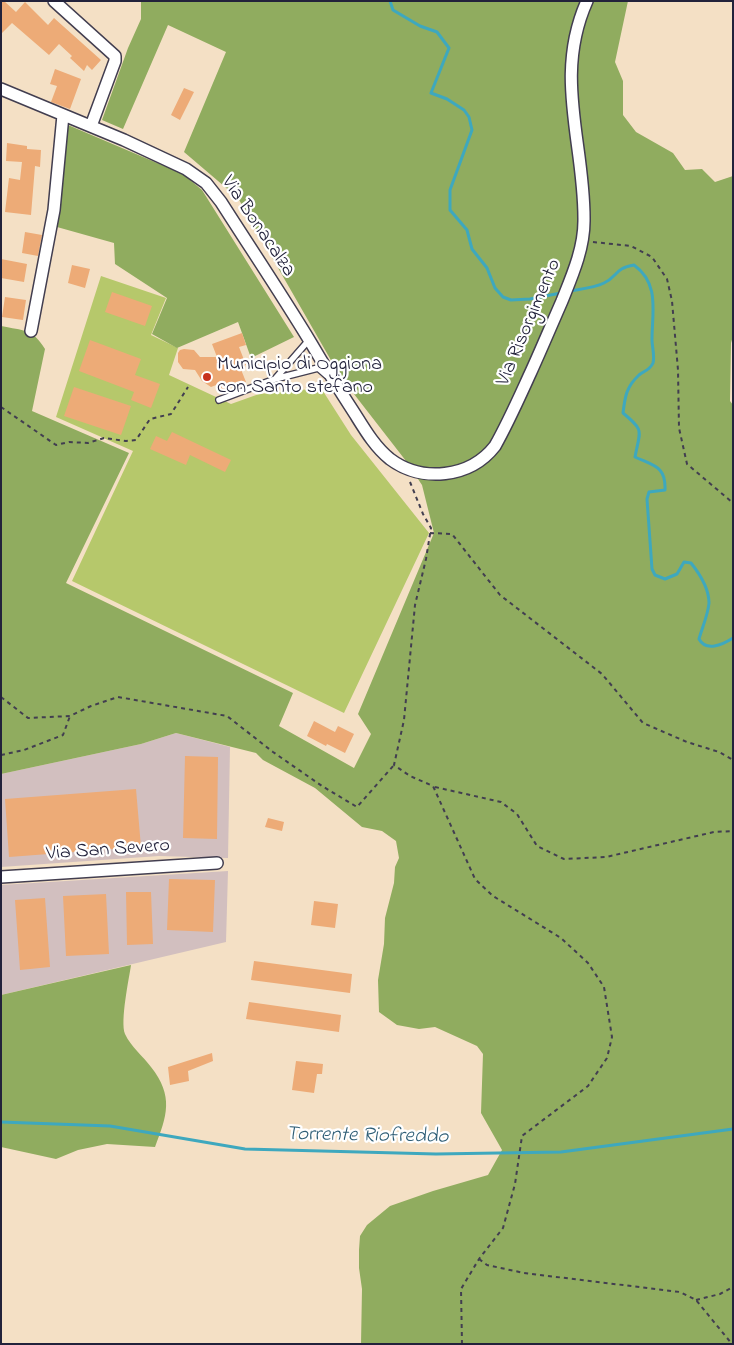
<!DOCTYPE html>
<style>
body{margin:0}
#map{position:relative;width:734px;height:1345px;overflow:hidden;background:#f4e0c5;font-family:"Indie Flower",sans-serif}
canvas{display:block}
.frame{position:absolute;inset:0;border:2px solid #22223b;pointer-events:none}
</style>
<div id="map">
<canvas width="734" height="1345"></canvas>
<div class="frame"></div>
</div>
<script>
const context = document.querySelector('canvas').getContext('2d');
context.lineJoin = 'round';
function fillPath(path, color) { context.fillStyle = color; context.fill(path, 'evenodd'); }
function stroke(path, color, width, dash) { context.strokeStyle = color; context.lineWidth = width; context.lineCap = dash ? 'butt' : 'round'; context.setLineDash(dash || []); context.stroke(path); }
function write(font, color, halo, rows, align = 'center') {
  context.font = font + ' "Indie Flower",sans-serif'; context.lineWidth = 4.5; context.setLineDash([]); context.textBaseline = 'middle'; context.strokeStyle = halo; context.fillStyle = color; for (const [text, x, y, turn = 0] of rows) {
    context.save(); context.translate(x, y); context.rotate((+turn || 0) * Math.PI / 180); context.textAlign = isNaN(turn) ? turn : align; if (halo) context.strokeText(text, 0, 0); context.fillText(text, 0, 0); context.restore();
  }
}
fillPath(new Path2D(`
 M176,733L230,747L228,858L159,856L1,867V774L141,744Z
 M228,871L226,942L1,995V885Z`), '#d2bfbf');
fillPath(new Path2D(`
 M101,276L166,298L151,335L178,348L169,375L231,404L259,394L321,388L351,435L429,533L344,713L72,581L133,451L56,417Z`), '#b6c86b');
fillPath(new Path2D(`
 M141,1H628L615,62L623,81V115L636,132L673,153L685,170L702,169L715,182L733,176V336L731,343L730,401L733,405V1344H361L362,1289L359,1268V1250L360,1236L367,1225L390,1206L433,1191L488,1175L502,1150L481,1113L483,1054L477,1046L435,1027L419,1029L397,1025L379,1012L378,980L384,944L385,918L394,883L395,867L399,858L396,841L382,831L362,827L315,788L263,760L256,753L176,733L141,744L1,774V326C24,331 32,328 45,349L32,411L129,453L66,583L293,693L279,726L354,768L371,734L358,714L434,533L422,485L406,461L340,376L238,198L184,152L226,52L168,25L123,129L102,120L128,48L141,19Z
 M68,125L183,174L202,190L294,337L251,358L238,322L177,348L152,334L167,298L115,264L114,243L57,227Z
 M131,965C129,979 120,1021 125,1034C131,1047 143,1056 151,1067C174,1096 167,1116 155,1147L107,1144L78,1150L56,1159L1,1147V995Z`), '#90ac5f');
stroke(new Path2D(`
 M390,1L393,10L420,26L437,32L449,48L431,93L447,99L464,110L469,117L472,130L450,190V210L467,230L472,249L487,268L495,288L503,297L511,300L530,299L561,293
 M570,291C581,289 594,288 604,283C617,277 615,268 634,265C660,284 652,311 652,340C652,347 655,356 653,363C650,370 644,371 639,375C626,387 625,397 623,413C645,431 640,430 635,457C654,466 666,466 665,490L649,492L647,499L652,569L655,575L665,579L677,574L684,562L691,563C699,573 709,589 709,603C708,615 702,628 699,639C706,652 722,645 733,638
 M1,1122L110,1126L245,1149L436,1154L561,1152L733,1129`), '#3ea8be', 3);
fillPath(new Path2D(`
 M1,1H4L16,12L25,2L48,25L54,18L101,60L92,70L87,65L84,71L70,58L72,56L59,44L49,55L12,23L1,34Z
 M55,69L81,79L70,109L51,102L57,86L50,84Z
 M184,88L194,92L180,120L171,115Z
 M7,143L27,146V149L41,150L40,167L35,166L31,215L5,212L9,178L20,180L22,162L6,161Z
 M25,232L42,235L38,256L22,253Z
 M1,259L27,264L24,282L1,278Z
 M72,265L90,269L85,288L68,283Z
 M112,292L152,306L145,326L105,312Z
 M5,297L26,300L23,320L2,317Z
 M242,333L246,345L239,347L246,365L240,367L246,382L221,391L219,384L211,387L202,381L195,370L183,369L178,362V353L180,350L184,349L194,350L200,357H217L212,344Z
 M90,340L141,359L135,375L160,384L151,408L131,400L134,392L79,371Z
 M74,387L131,406L121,435L64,416Z
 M172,432L231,460L225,472L190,455L186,465L150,449L156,436L167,441Z
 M314,721L335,732L338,726L354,734L345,753L327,744L326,746L307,736Z
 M185,756L218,757L217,839L183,838Z
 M136,789L141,847L9,857L5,799Z
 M268,818L284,822L282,831L265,827Z
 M169,879L215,880L213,932L167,930Z
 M126,892H151L153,944L127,945Z
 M106,894L109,954L66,956L63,896Z
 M45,898L50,967L20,970L15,900Z
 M314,901L338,904L335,928L311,925Z
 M254,961L352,974L350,993L251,980Z
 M249,1002L341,1015L339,1032L246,1019Z
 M212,1053L213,1061L188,1071L189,1081L170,1085L168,1067Z
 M296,1061L323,1064L322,1074H317L314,1093L292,1090Z`), '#edab77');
const lane = new Path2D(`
 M275,379L309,340
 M219,400L275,379L318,368L326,375`);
const street = new Path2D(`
 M54,1L115,56V61L91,126
 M1,89L124,140L186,169L206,183L221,202C251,249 282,295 311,343C325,367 340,391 355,414C365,430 375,447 390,459C422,483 470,478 495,446C508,423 519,398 530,374C541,350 551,326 562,301C572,276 584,249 584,221C585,144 553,77 587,1
 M31,331L54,210L63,115
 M1,877L217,863`);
stroke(lane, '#423e50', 8);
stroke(street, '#423e50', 14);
stroke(new Path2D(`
 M593,242L631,246L652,257L667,279L672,301L678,370L679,428L687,464L733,503
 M1,407L56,445L69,442L88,443L104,438L126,441L136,440L150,419L171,414L188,387
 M410,482L423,514L431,528L426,559L415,605L404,720L394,765L410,776L433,786L475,879L493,896L561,938L588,963L604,987L612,1037L607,1058L588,1086L522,1136L515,1184L503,1228L479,1259L461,1289L462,1344
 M430,533L452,534L500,595L602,674L643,723L687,742L719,752L733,760
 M1,697L28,718L70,716L91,706L118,697L227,716L273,752L322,786L357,807L394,765
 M1,755L24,750L63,735L70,716
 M435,787L501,802L517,814L537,846L564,859L606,857L714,832L733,831
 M479,1259L487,1265L524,1273L680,1292L696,1300L732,1344
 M696,1300L720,1294L733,1287`), '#423e50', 2, [4, 4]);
stroke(lane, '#fff', 5.5);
stroke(street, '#fff', 11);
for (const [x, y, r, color] of [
 [207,377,5,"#c8321e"]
]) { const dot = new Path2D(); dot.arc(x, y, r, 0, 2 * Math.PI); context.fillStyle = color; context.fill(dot); stroke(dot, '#fff', 2); }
write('20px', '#22223b', '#fff', [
 ["Via Bonacalza",257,227,56],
 ["Via Risorgimento",530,323,-67],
 ["Via San Severo",108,851,-4]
]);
write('20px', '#22223b', '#fff', [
 ["Municipio di Oggiona",217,366],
 ["con Santo stefano",217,389]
], 'left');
write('italic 21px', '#2f5e76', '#fff', [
 ["Torrente Riofreddo",367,1137,1]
]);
</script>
